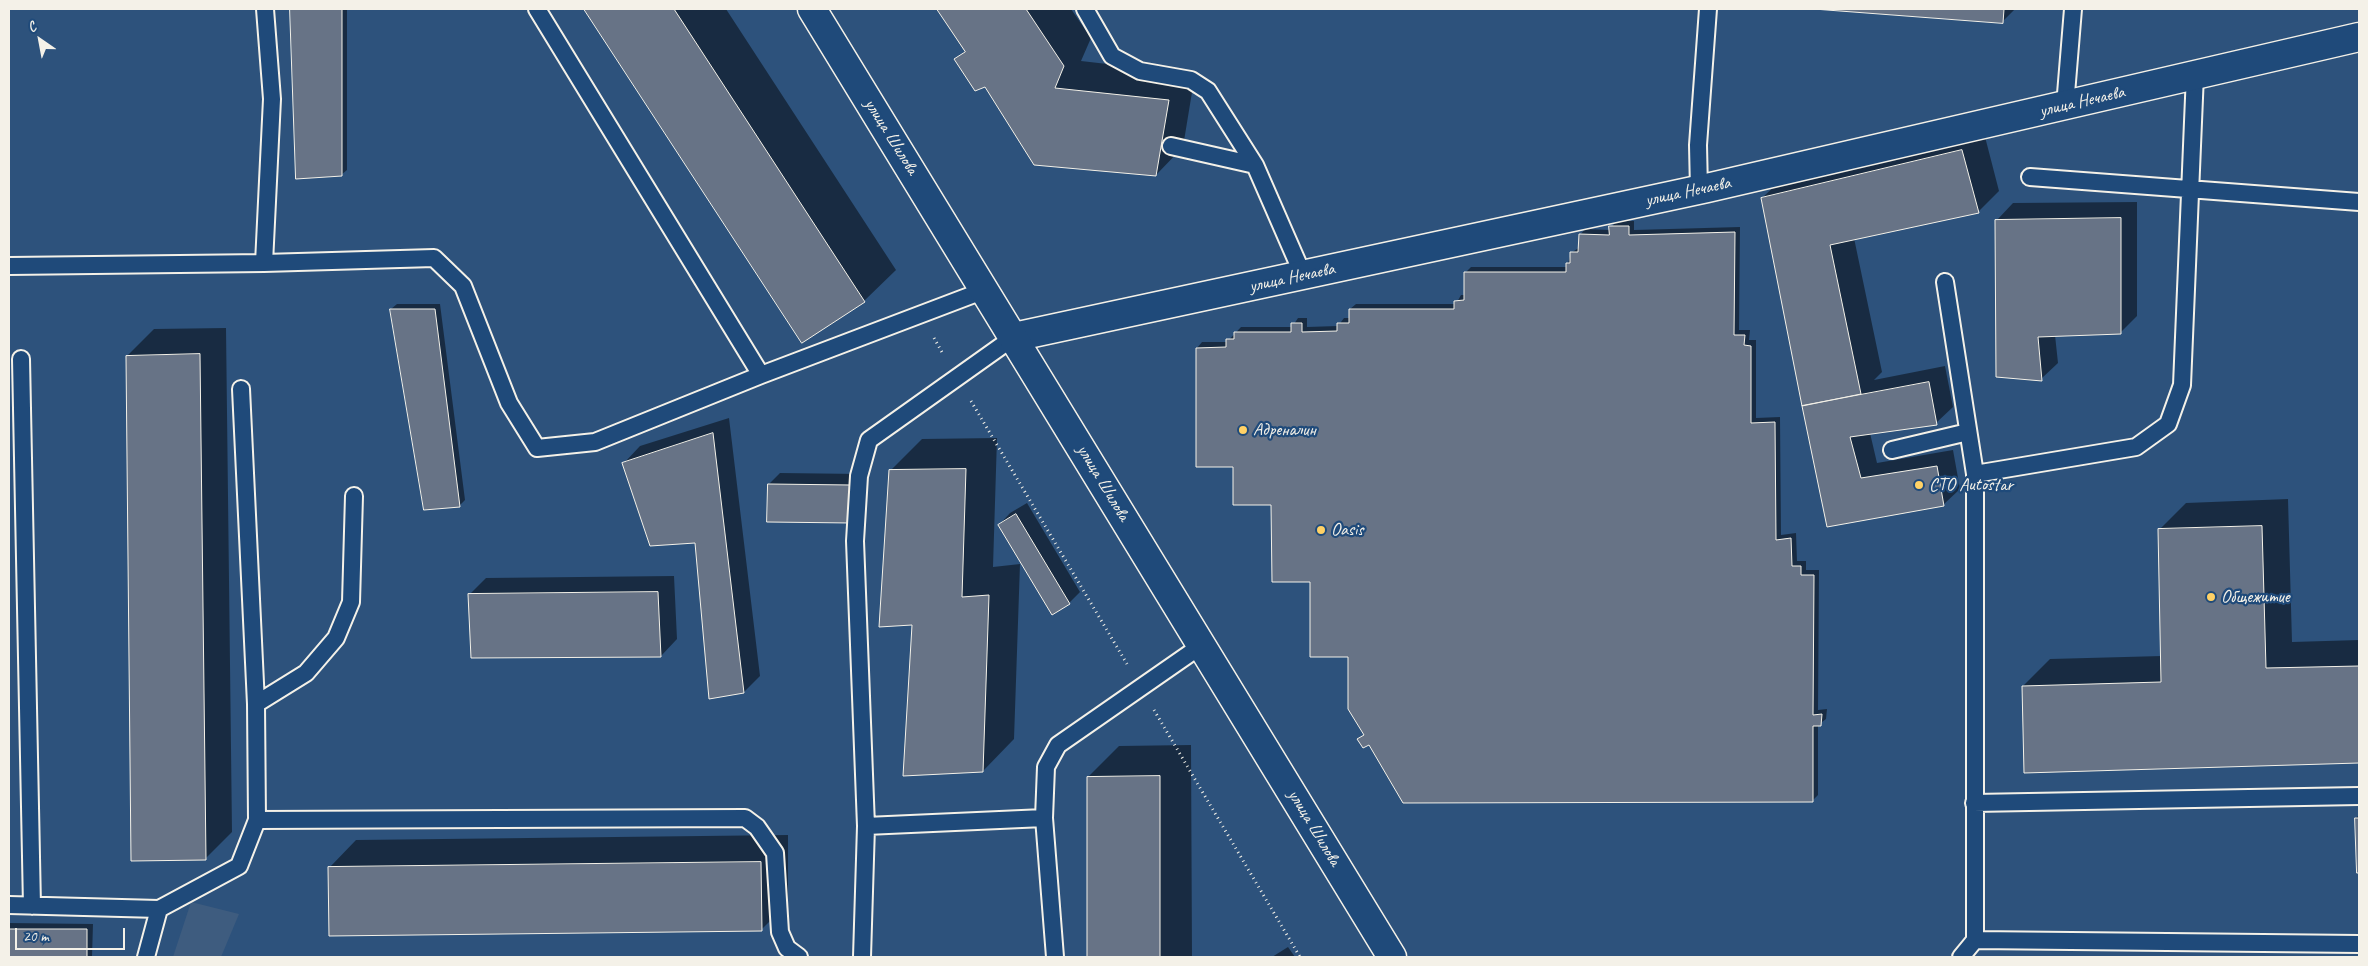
<!DOCTYPE html>
<meta charset="utf-8">
<style>
body{margin:0}
#map{position:relative;width:2368px;height:966px;overflow:hidden;background:#2d527c;font-family:Caveat,sans-serif}
canvas{display:block}
.frame{position:absolute;inset:0;border:10px solid #f4f1e8;pointer-events:none}
.north{position:absolute;left:15px;top:15px;width:50px;height:50px;-webkit-text-stroke:4px #1f4a7a;paint-order:stroke;rotate:327deg;font-size:14px;font-weight:700;line-height:20px;text-align:center;color:#f4f1e8}
.north::after{content:'';display:block;margin:auto;width:18px;height:22px;background:#f4f1e8;clip-path:polygon(50% 0,100% 100%,50% 72%,0 100%)}
.scale{position:absolute;left:15px;top:928px;width:110px;height:22px;box-sizing:border-box;border:2px solid #f4f1e8;border-top:0;padding-left:6px;font-size:15px;line-height:18px;white-space:nowrap;color:#f4f1e8;-webkit-text-stroke:4px #1f4a7a;paint-order:stroke}
</style>
<div id="map">
<canvas width="2368" height="966"></canvas>
<div class="frame"></div>
<div class="north">С</div>
<div class="scale">20 m</div>
</div>
<script>
const context = document.querySelector('canvas').getContext('2d');
context.lineJoin = 'round';
function fillPath(path, color) { context.fillStyle = color; context.fill(path, 'evenodd'); }
function stroke(path, color, width, dash) { context.strokeStyle = color; context.lineWidth = width; context.lineCap = dash ? 'butt' : 'round'; context.setLineDash(dash || []); context.stroke(path); }
function write(font, color, halo, rows, align = 'center') {
  context.font = font + ' Caveat,sans-serif'; context.lineWidth = 4.5; context.setLineDash([]); context.textBaseline = 'middle'; context.strokeStyle = halo; context.fillStyle = color; for (const [text, x, y, turn = 0] of rows) {
    context.save(); context.translate(x, y); context.rotate((+turn || 0) * Math.PI / 180); context.textAlign = isNaN(turn) ? turn : align; if (halo) context.strokeText(text, 0, 0); context.fillText(text, 0, 0); context.restore();
  }
}
fillPath(new Path2D(`
 M191,902L239,914L221,957H173Z`), '#3e5c7f');
fillPath(new Path2D(`
 M291,9H347V170L341,175L297,178Z
 M585,9H726L896,270L864,301L802,342Z
 M938,9H1071L1091,38L1081,61L1195,74L1183,147L1156,175L985,85L956,60L966,50Z
 M1832,9H2015L2003,21Z
 M1983,129L1999,191L1978,212L1854,238L1882,372L1874,380L1945,366L1953,407L1936,423L1870,433L1877,463L1953,450L1960,489L1943,505L1828,526L1762,198L1783,178Z
 M2137,202V316L2120,333L2055,335L2058,363L2041,379L1997,220L2013,203Z
 M1616,221H1634V230L1740,227L1739,330H1750L1749,340H1756V418L1780,417L1781,535L1796,533L1797,561H1806V570H1819L1818,710L1827,709L1826,719L1818,725V795L1812,801L1370,743L1359,740L1365,734L1349,656L1272,504L1234,466L1197,348L1202,342H1227L1241,327H1292L1298,318H1307V327L1338,326L1344,318H1350V309L1356,304H1456L1461,295H1465V273L1471,267H1567L1571,253L1580,247V235L1585,229L1610,230Z
 M397,304H440L465,500L459,506L391,309Z
 M226,328L232,832L205,859L127,356L154,329Z
 M729,418L760,676L744,692L696,542L624,463L640,446Z
 M997,438L993,567L1020,564L1014,739L983,771L913,624L890,471L922,439Z
 M780,473L862,474V510L769,484Z
 M2288,499L2292,642L2359,640V762L2025,771L2023,686L2050,659L2162,656L2159,530L2186,503Z
 M1027,503L1080,592L1069,603L999,525L1010,513Z
 M674,576L677,639L661,656L469,595L486,578Z
 M1191,745L1192,957H1088V777L1119,746Z
 M2359,815V871H2358L2356,818Z
 M788,835V903L761,930L329,868L356,840Z
 M9,923L93,924L92,957H9Z
 M1288,947L1295,957H1272Z`), '#0007');
const building = new Path2D(`
 M290,9H342V176L296,179Z
 M584,9H674L865,302L802,343Z
 M937,9H1026L1064,66L1055,88L1169,100L1156,176L1034,165L985,87L975,91L954,59L965,52Z
 M1814,9H2004L2003,23Z
 M1962,150L1979,213L1830,245L1861,394L1802,406L1761,198Z
 M2121,218V334L2038,337L2042,381L1996,377L1995,220Z
 M1609,226H1629V235L1735,232L1734,335H1745L1744,345L1751,346V423L1775,422L1776,540L1791,538L1792,566H1801V575H1814L1813,715L1822,714L1821,726H1813V802L1403,803L1369,745L1363,748L1357,739L1364,735L1348,709V657H1310V582H1272L1271,505H1233V467H1196V348L1226,347V339H1234V332H1291V323H1302V332L1337,331V323H1349V309H1454V301L1464,300V272H1566V263H1570V252H1578L1579,234L1609,235Z
 M390,309H435L460,507L424,510Z
 M200,354L206,860L131,861L126,356Z
 M1929,382L1937,425L1850,437L1861,478L1937,466L1944,506L1827,527L1802,406Z
 M713,433L744,693L709,699L695,543L650,546L622,463Z
 M966,469L962,597L989,595L983,772L903,776L912,625L879,627L889,470Z
 M768,484L851,485V523L767,522Z
 M1016,514L1070,604L1052,615L998,525Z
 M2262,526L2266,668L2359,666V763L2024,773L2022,686L2161,682L2158,529Z
 M658,592L661,657L471,658L468,594Z
 M1160,776V957H1087V777Z
 M2355,818H2359V873H2357Z
 M761,862L762,931L329,936L328,867Z
 M9,929H87V957H9Z`);
fillPath(building, '#677386');
stroke(building, '#f4f1e8', 1);
const lane = new Path2D(`
 M537,9L761,375
 M1085,9L1112,56L1140,71L1191,80L1208,91L1255,165L1303,275
 M2065,106L2073,9
 M1171,146L1255,165
 M2030,177L2359,202
 M1699,190L1698,145L1708,9
 M264,263L272,99L265,9
 M9,266L264,263L434,258L463,286L509,403L537,448L595,442L761,375L985,290
 M1945,282L1975,474V940L2359,944
 M1014,337L869,440L859,476L855,541L866,826L1044,818
 M21,359L32,906
 M1892,450L1968,432
 M1975,474L2136,447L2168,424L2182,385L2195,74
 M256,704L306,673L336,638L351,602L354,496
 M1974,803L2359,796
 M257,820L745,818L757,827L775,853L780,932L787,948L799,957
 M9,905L159,909L146,957
 M159,909L239,866L257,820L256,704L241,389
 M862,957L866,826
 M1055,957L1044,818L1046,767L1058,745L1202,645
 M1961,957L1975,940`);
const street = new Path2D(`
 M1014,337L1707,188L2359,37`);
const secondary = new Path2D(`
 M812,9L1392,957`);
stroke(lane, '#f4f1e8', 20);
stroke(street, '#f4f1e8', 31);
stroke(secondary, '#f4f1e8', 31);
stroke(new Path2D(`
 M934,338L943,354
 M971,401L1127,664
 M1154,710L1300,957`), '#f4f1e8', 3, [1, 4]);
stroke(lane, '#1f4a7a', 16);
stroke(street, '#1f4a7a', 28);
stroke(secondary, '#1f4a7a', 28);
for (const [x, y, r, color] of [
 [1243,430,5,"#ffd166"],
 [1919,485,5,"#ffd166"],
 [1321,530,5,"#ffd166"],
 [2211,597,5,"#ffd166"]
]) { const dot = new Path2D(); dot.arc(x, y, r, 0, 2 * Math.PI); context.fillStyle = color; context.fill(dot); stroke(dot, '#1f4a7a', 2); }
write('18px', '#f4f1e8', '#1f4a7a', [
 ["улица Нечаева",2082,102,-13],
 ["улица Шилова",891,137,58],
 ["улица Нечаева",1688,192,-12],
 ["улица Нечаева",1292,278,-12],
 ["улица Шилова",1103,483,59],
 ["улица Шилова",1314,828,59]
]);
write('18px', '#f4f1e8', '#1f4a7a', [
 ["Адреналин",1253,430],
 ["СТО Autostar",1929,485],
 ["Oasis",1331,530],
 ["Общежитие",2221,597]
], 'left');
</script>
